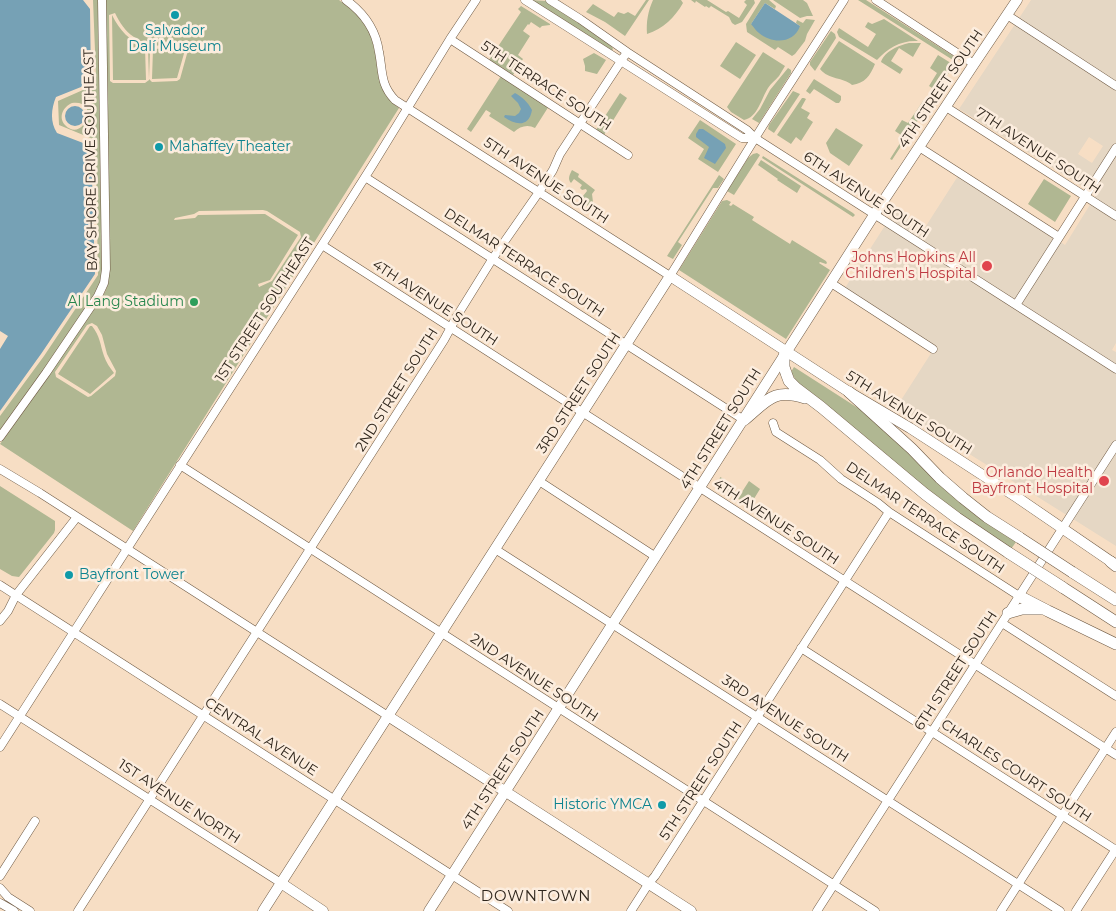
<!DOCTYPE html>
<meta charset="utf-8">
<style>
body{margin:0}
canvas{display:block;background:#f7dec4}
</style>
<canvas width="1116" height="911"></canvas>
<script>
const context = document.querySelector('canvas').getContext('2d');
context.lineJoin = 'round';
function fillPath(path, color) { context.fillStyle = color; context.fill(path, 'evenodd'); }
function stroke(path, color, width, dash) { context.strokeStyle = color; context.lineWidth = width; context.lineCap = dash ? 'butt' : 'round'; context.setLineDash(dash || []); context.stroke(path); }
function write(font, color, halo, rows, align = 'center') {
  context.font = font + ' Montserrat,sans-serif'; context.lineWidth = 5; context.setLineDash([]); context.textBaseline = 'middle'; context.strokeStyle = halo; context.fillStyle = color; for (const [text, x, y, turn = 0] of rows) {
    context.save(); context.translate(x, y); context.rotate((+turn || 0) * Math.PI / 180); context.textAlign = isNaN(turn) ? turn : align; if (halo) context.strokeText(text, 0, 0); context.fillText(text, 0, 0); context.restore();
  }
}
fillPath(new Path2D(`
 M1031,0H1116V343L1112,350L1116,352V546L896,408L935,347L845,288L895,210L924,229L958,176L1065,245L1096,195L959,109ZM1089,137L1103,146L1092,163L1078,154Z`), '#e5d7c4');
fillPath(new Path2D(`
 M93,0H98L102,269L101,283L90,302L43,371L0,431V416L44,356L98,275L96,163L93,139L59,125L58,101L92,86L94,84V77L96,76ZM72,103C102,99 83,144 65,125C58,117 63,107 72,103Z
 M105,0H339C352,9 364,19 370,34C382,62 371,88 399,108L317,238L133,531L0,444L49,375L96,306L105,292L108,284L109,268ZM115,13C120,23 125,31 134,37C139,41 144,42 148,47L149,80L145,83H113L110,81L109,15ZM187,40L190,43L180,79L177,81L152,82L149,79L150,50L153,46L173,44ZM263,210L267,211L300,232L301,237L272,281L259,287L258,284L270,280L298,235L265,214H262L198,215L195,218L174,220L175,218L194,214L199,211ZM92,323L97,326L102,335L107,354L116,371L115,376L91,396L88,397L56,377L55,372L87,325Z
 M530,0L547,1L592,30L612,47L613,49L611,52Z
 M646,0H649L625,36L605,22L586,12L593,4L614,17L618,12L624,14L628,12L635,16Z
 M653,0H681L683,3C675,17 663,29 647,34C646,22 648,11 653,0Z
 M691,0H707L726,12L728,11L739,18L747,5L744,2L746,0H754L755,3L742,22L735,25L732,23L729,17L711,6L709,8L706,6L705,7L696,1L695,3Z
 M761,0H769L776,6L775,9L765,3L751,24L800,26L796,23L797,20L803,23L806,19L815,20L807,34L805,41L795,54L792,56L778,47L775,50L747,32L746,24Z
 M773,0H803L807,3L813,16H807L800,18Z
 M858,0H866L958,59L956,62Z
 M521,6L550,24V25L542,26L540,28L531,22L529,25L528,24L523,31L530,36L518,55L523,59L513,75L489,60L521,12L518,9Z
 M112,15C120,31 129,40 145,47L146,80H113Z
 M884,19L918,41C901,40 888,48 877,60L839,37L837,32L839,28L868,47L876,34L865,27L868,22L872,24Z
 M831,31L835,34L836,38L815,71L810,65V62Z
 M839,41L875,64C870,76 865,83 852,85C843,77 829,80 820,69Z
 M736,42L756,55L740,79L720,66Z
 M187,43L177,78L152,79L153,49L173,48Z
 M909,43H921L913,57L899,48L891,61L903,69L900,74L881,62C884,52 899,45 909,43Z
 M763,52L785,66C783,69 781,73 779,76C775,81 771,83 768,88C761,99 758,117 744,120L731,112L727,107Z
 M594,53L606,60L597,74L585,71V66L583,59Z
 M938,55L954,65L937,91L929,86L937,73L930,68Z
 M788,68L791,70V73L759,123L752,119L760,109L770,90Z
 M501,76L549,106L535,128C528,124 520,126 514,132L489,116L491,113L486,110L471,132L467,129Z
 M814,79L841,96V100L839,103H836L814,89L810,94L806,91Z
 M793,91L800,94L774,133L768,129L769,125Z
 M620,93L627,98L604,135L596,130Z
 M802,98H804L806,99L801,108L810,113L807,118L813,122L801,141L796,137L791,144L777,135Z
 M923,101L928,105L892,160L890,159L904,137L895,131L902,120L908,123Z
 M700,120L736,144L718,172L698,159L704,149L688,138Z
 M836,128L863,145L849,166L830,153L826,143Z
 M757,153L760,155L734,195L727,191L748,158L753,154Z
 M763,156L853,213L855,215L853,217L762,158Z
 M761,160L801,186L797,193L777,180L778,179L758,165Z
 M572,170L579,174L578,177L595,190L592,194L593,202L590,207L579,201L587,191L586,189L582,190L580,188L582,185L574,179L571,183C567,179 570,174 572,170Z
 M719,175L724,179L718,188H713L678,242L682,245L673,259L667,256Z
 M1044,179L1071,196L1055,222L1028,204Z
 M727,200L731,202L729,205L731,206L733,204L754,217L752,220L790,244L792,240L826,261L827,263L826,264L820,262L819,263L830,270L786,339L679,270L722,201Z
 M90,326H92C100,336 100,344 104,356C106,362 110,368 114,373L90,394L58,374Z
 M794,367L861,410L1016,542L1011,549L935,498L797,382L791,372Z
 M720,477L724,479L723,482L724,484L740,495L749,481L760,489L752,502L771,514L770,517L764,516L725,490C720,486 719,483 720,477Z
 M0,486L55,521V530L54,533L19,577L12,576L0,569Z`), '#b0b792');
fillPath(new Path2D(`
 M0,0H83L90,9L91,83L56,97C51,109 50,122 57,133L91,146L95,274L41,354L0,411V349L8,336L0,331Z
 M765,3L800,26C794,44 772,44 759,33C756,31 754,27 751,24Z
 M515,93C522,97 528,102 532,110C529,128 515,125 504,117L505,115L515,116L519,113L521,109L518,103L511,96Z
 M65 116a10 10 0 1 1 20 0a10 10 0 1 1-20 0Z
 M699,129H703L725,144L726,148L715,164L704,158L709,147L696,137V134Z`), '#76a1b5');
const minor = new Path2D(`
 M346,0C364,13 376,30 379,52C383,72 380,84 395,100L670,276L762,127L844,0
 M525,0L742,138H755
 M550,0L580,19L627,52L747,130L755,138L1116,369
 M876,0L974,64
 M1007,15L1116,86
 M450,39L628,155
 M946,107L1116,216
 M919,147L1059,237
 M365,177L744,420
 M322,245L1116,755
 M831,283L933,349
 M1016,305L1116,148
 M773,423L776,432L820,460L841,479L878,503L889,512L1019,596
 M0,437L46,373L98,296L104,283L106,269L102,0
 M180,465L875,911
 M0,469L40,493L388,716
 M539,481L656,557
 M495,549L1060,911
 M0,585L508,911
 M0,621L8,611L16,595L77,517
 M1002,623L1116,696
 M801,648L1116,850
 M0,704L281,883
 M0,747L322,245L372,166L450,39L476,0
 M0,876L35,821
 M0,888L8,897L30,911
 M0,903L14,911
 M78,911L444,340L457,316L493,258L539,192L553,170L560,154L627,52
 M631,911L649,883L655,876L889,512
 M817,911L1116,445
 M1001,911L1116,732
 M1076,911L1116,849`);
const major = new Path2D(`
 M388,716L691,911
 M281,883L323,911
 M263,911L670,276L849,392L910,428L1018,498L1116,565
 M429,911L874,215L974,64L1017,0`);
const highway = new Path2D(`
 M784,356V367L786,373L789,381L796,388L821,407L925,494L957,518L1009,553
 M849,392L912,449L940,478L963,498L987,517L1020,538
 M744,420C768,400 773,388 805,398
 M1111,562L1116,566
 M1072,572L1116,600
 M1062,587L1116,622
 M1019,596L1048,611L1116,644
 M1008,613L1022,609H1041`);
stroke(minor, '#6f5a44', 9);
stroke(major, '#6f5a44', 11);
stroke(highway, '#6f5a44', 12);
stroke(minor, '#fff', 8);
stroke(major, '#fff', 10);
stroke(highway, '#fff', 11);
const highwayBridge = new Path2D(`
 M1020,538L1072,572
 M1009,553L1062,587`);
stroke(highwayBridge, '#6f5a44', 12, []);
stroke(highwayBridge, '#fff', 11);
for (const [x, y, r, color] of [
 [175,15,5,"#0f9aa8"],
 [159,147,5,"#0f9aa8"],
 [987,266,6,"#e0444e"],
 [194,302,5,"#2e9e5b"],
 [1104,481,6,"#e0444e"],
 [69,575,5,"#0f9aa8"],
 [662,805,5,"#0f9aa8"]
]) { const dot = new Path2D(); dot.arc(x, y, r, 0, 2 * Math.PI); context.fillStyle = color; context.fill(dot); stroke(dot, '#fcedde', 2); }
write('14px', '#0d838f', '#fcedde', [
 ["Salvador",175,31,"center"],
 ["Dalí Museum",175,47,"center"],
 ["Mahaffey Theater",169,147],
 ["Bayfront Tower",79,575],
 ["Historic YMCA",652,805,"right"]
], 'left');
write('14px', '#2f261c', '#fcedde', [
 ["5TH TERRACE SOUTH",546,86,33],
 ["4TH STREET SOUTH",941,89,-56],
 ["7TH AVENUE SOUTH",1038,151,33],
 ["BAY SHORE DRIVE SOUTHEAST",91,160,-91],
 ["5TH AVENUE SOUTH",546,181,33],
 ["6TH AVENUE SOUTH",866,195,33],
 ["DELMAR TERRACE SOUTH",524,263,33],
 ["4TH AVENUE SOUTH",435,303,33],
 ["1ST STREET SOUTHEAST",265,310,-57],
 ["2ND STREET SOUTH",397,390,-58],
 ["3RD STREET SOUTH",579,393,-57],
 ["5TH AVENUE SOUTH",909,413,32],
 ["4TH STREET SOUTH",721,429,-58],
 ["DELMAR TERRACE SOUTH",925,518,34],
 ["4TH AVENUE SOUTH",776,522,33],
 ["6TH STREET SOUTH",956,671,-57],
 ["2ND AVENUE SOUTH",534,678,33],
 ["3RD AVENUE SOUTH",785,719,33],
 ["CENTRAL AVENUE",261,737,33],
 ["4TH STREET SOUTH",503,770,-57],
 ["CHARLES COURT SOUTH",1016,771,33],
 ["5TH STREET SOUTH",701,781,-57],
 ["1ST AVENUE NORTH",179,802,33]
]);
write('14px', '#be3a42', '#fcedde', [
 ["Johns Hopkins All",976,258],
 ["Children's Hospital",976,274],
 ["Orlando Health",1093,473],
 ["Bayfront Hospital",1093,489]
], 'right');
write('14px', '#27864d', '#fcedde', [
 ["Al Lang Stadium",184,302]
], 'right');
context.letterSpacing = '1px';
write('15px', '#2f261c', '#fcedde', [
 ["DOWNTOWN",536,897]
]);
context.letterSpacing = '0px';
</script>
